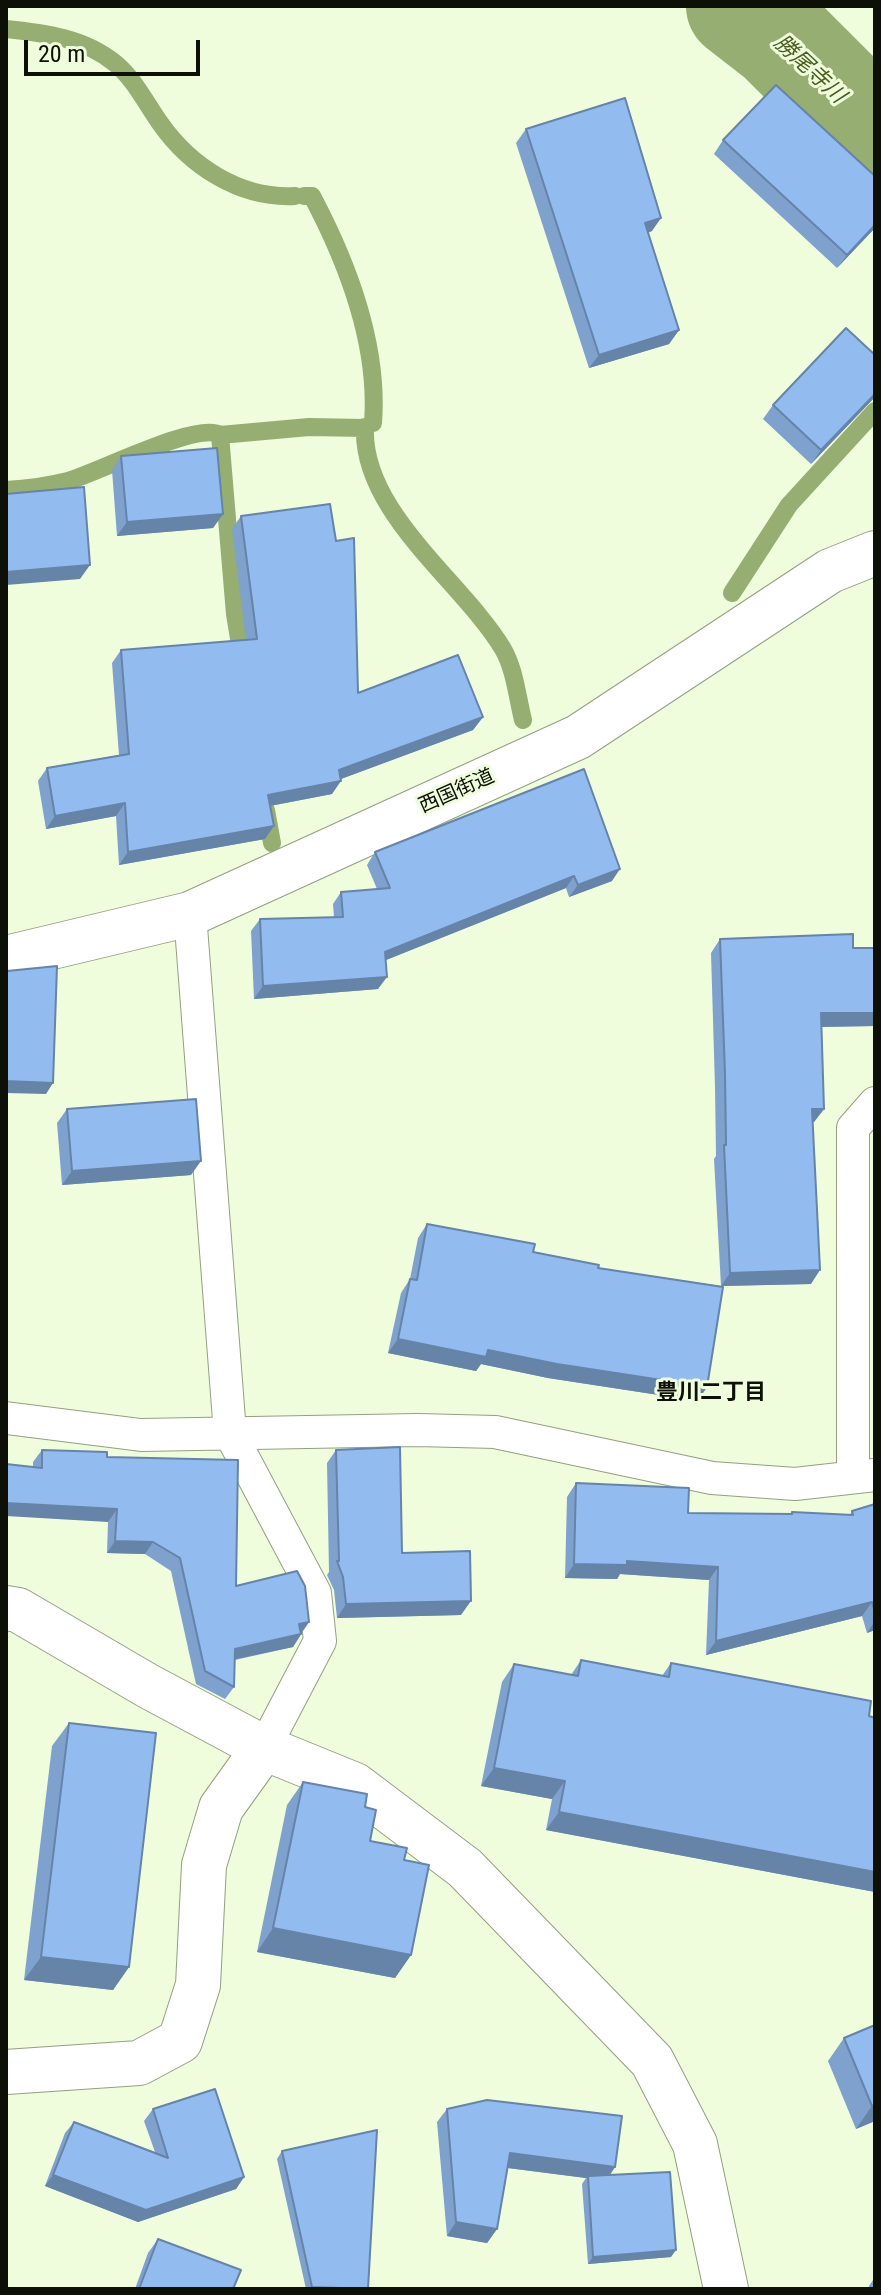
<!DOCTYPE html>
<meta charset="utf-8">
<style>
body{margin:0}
#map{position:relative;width:881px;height:2295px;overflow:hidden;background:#effddd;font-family:"Roboto Condensed",sans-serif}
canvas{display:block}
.frame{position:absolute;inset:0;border:8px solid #0c1006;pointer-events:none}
.scale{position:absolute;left:24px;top:40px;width:176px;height:36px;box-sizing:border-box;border:4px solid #0c1006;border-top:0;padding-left:10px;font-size:24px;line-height:28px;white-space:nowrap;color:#0c1006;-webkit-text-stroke:6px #effddd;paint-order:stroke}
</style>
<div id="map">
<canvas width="881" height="2295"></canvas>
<div class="frame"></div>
<div class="scale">20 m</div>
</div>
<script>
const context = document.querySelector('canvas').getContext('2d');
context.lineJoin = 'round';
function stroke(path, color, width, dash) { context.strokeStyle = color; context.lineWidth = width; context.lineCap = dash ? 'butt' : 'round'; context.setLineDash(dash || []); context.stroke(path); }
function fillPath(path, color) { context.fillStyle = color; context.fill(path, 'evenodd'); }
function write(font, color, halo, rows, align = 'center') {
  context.font = font + ' "Roboto Condensed","Noto Sans JP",sans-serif'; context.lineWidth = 6; context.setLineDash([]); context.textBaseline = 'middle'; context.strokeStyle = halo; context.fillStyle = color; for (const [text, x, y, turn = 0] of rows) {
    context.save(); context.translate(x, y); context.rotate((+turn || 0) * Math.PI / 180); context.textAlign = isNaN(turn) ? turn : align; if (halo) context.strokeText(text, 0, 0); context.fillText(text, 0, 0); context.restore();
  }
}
stroke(new Path2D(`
 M6,29C45,33 85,38 116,64C134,79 146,103 160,123C190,166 240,199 295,196
 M304,196H312C348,264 379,345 373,423
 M365,427C361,512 463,582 503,649C515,670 517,696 523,720
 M220,435L235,614L243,663
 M6,490C26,489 48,486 68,481C97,473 198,421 220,435L309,427L364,428
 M732,593L789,505L875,411
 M266,810L272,843`), '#96ae71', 18);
stroke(new Path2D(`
 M739,6L779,37L875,133`), '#96ae71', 106);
const service = new Path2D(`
 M190,914L230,1433L315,1593L320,1641L264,1748
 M6,1418L141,1435L418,1430L495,1432L712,1478L795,1484L875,1475
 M853,1477V1128L875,1103`);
const minor = new Path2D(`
 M6,958L190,914L578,737L830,571L875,553
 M6,1608L18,1610L148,1686L264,1748L355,1785L465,1868L652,2061L695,2144L726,2289
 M6,2072L139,2063L180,2041L198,1985L204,1865L221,1808L264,1748`);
stroke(service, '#939f82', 34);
stroke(minor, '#939f82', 46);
stroke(service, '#fff', 32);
stroke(minor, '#fff', 44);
fillPath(new Path2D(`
 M526,129L652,231L648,233L679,330L669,344L589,368L516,143Z
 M723,140L875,176V228L837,268L714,154Z
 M875,397L811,464L763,419L773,405Z
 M121,456L223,514L213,528L117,536L112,470Z
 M241,516L358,693L483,717L473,730L341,779L332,794L270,806L265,839L119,865L116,816L46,829L38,781L47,768L119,755L112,663L121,650L246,640L232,529Z
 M375,852L612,881L569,897L566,888L386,960L378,989L254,999L251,931L260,919L334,918L333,904L341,892L377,889L367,865Z
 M720,939L853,948L875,1026L821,1027L824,1109L814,1122H813L811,1284L721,1286L698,1401L548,1378L481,1364L476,1371L388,1353L401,1293L410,1279L418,1238L427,1224L598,1268L721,1286L714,1159L716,1156L715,1087L711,953Z
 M67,1109L191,1175L62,1185L57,1123Z
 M42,1450L107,1457L236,1586L309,1622L293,1647L235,1660L234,1687L225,1699L196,1684L171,1571L145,1554L107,1553L108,1522L33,1467V1462Z
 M336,1450L402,1553L461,1615L337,1618L334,1590L327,1575L329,1572L327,1463Z
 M576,1483L688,1513L790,1514L792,1512L850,1515L852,1511L875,1504V1630L867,1633L862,1616L706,1655L709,1580L620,1574L617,1579L565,1578L567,1497Z
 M581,1660L662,1676L671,1663L875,1718V1892L546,1830L552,1799L481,1786L502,1682L514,1664L571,1675Z
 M69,1723L129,1967L113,1990L24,1980L52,1746Z
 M303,1782L370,1841L404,1860L411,1955L395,1978L257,1952L287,1805Z
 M875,2025V2121L856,2129L828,2061L844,2038Z
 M153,2109L244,2177L236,2189L138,2222L45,2186L65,2133L74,2122L155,2152L144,2121Z
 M447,2109L615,2167L610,2175L671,2257L588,2264L582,2184L586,2178L508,2168L497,2229L487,2243L447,2236L437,2122Z
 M282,2151L368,2289H306L277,2159Z
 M158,2239L233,2289H135L148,2253Z
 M875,2277V2289H869V2286Z`), '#7ea1ce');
fillPath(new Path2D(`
 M661,218L652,231L635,236L645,223Z
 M875,225V228L837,268L847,255Z
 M679,330L669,344L589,368L599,355Z
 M875,394V397L811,464L821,450Z
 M223,514L213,528L117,536L127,522Z
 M90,565L80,579L6,585V572Z
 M483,717L473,730L330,783L339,770Z
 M341,781L332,794L259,808L268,795Z
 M125,803L116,816L46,829L55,816Z
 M274,826L265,839L119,865L128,852Z
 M620,869L612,881L569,897L578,885Z
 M574,876L566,888L376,964L385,952Z
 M387,977L378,989L254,999L263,986Z
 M821,1013H875V1026L811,1027Z
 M6,1081L53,1083L46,1094L6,1093Z
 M812,1109H824L814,1122L802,1123Z
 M201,1161L191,1175L62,1185L72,1171Z
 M820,1270L811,1284L721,1286L730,1273Z
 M398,1339L488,1350L707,1387L698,1401L548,1378L481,1364L476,1371L388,1353Z
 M6,1503L117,1509L108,1522L6,1516Z
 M115,1541L153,1542L145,1554L107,1553Z
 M627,1561L718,1567L709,1580L620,1574L617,1579L565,1578L574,1564Z
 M471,1601L461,1615L337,1618L346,1604Z
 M872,1602L862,1616L706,1655L716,1641Z
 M875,1621V1630L867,1633Z
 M309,1622L300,1634L299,1624Z
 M301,1634L293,1647L226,1661L235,1649Z
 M494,1768L565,1781L552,1799L481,1786Z
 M559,1812L875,1872V1892L546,1830Z
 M273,1928L411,1955L395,1978L257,1952Z
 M41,1957L129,1967L113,1990L24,1980Z
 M875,2105V2121L856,2129L872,2106Z
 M510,2153L615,2167L606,2180L588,2176L586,2178L500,2167Z
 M53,2175L244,2177L236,2189L138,2222L45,2186Z
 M456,2222L497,2229L487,2243L447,2236Z
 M676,2250L671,2257L588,2264L593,2257Z`), '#6683a8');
const building = new Path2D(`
 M776,85L875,176V225L847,255L723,140Z
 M625,98L661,218L645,223L679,330L599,355L526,129Z
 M846,328L875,355V394L821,450L773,405Z
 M217,448L223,514L127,522L121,456Z
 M84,487L90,565L6,572V494Z
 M330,504L336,541L354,538L358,693L458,655L483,717L339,770L341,781L268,795L274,826L128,852L125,803L55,816L47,768L129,754L121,650L257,639L241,516Z
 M584,769L620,869L578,885L574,876L385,952L387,977L263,986L260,919L343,917L341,892L390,888L375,852Z
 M853,934V948H875V1013H821L824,1109H812L820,1270L730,1273L724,1145H726L725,1073L720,939Z
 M57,966L53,1083L6,1081L7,971Z
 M196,1099L201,1161L72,1171L67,1109Z
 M427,1224L535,1244L533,1252L599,1265L598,1268L723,1287L707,1387L557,1364L488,1350L486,1357L398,1339L410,1279L417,1280Z
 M400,1447L402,1553L470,1551L471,1601L346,1604L343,1577L337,1561H339L336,1450Z
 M42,1450L107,1452V1457L238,1460L236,1586L297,1571L305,1586L309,1622L299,1624L301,1634L235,1649L234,1687L205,1671L180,1558L153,1542L115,1541L117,1509L6,1503V1464L42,1468Z
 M576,1483L689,1488L688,1513L792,1514V1512L853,1515L852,1511L875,1504V1613L872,1602L716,1641L718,1567L627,1561V1565L574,1564Z
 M581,1660L669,1677L671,1663L871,1701L869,1716L875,1718V1872L559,1812L565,1781L494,1768L514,1664L578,1676Z
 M69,1723L156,1733L129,1967L41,1957Z
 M303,1782L367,1794L365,1807L376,1810L370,1841L407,1848L404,1860L429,1865L411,1955L273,1928Z
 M875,2025V2105L872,2106L844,2038Z
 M215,2089L244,2177L146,2210L53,2175L74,2122L168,2158L153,2109Z
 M487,2100L622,2116L615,2167L510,2153L497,2229L456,2222L447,2109Z
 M377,2130L368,2289L312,2287L282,2151Z
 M670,2172L676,2250L593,2257L588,2176Z
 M158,2239L241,2270L233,2289H139Z`);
fillPath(building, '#92bbf0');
stroke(building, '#6683a8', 2);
write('20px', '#0c1006', '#effddd', [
 ["西国街道",457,792,-24]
]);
write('italic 22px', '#495f1f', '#effddd', [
 ["勝尾寺川",809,70,43]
]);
write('bold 22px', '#0c1006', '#effddd', [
 ["豊川二丁目",711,1393]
]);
</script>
